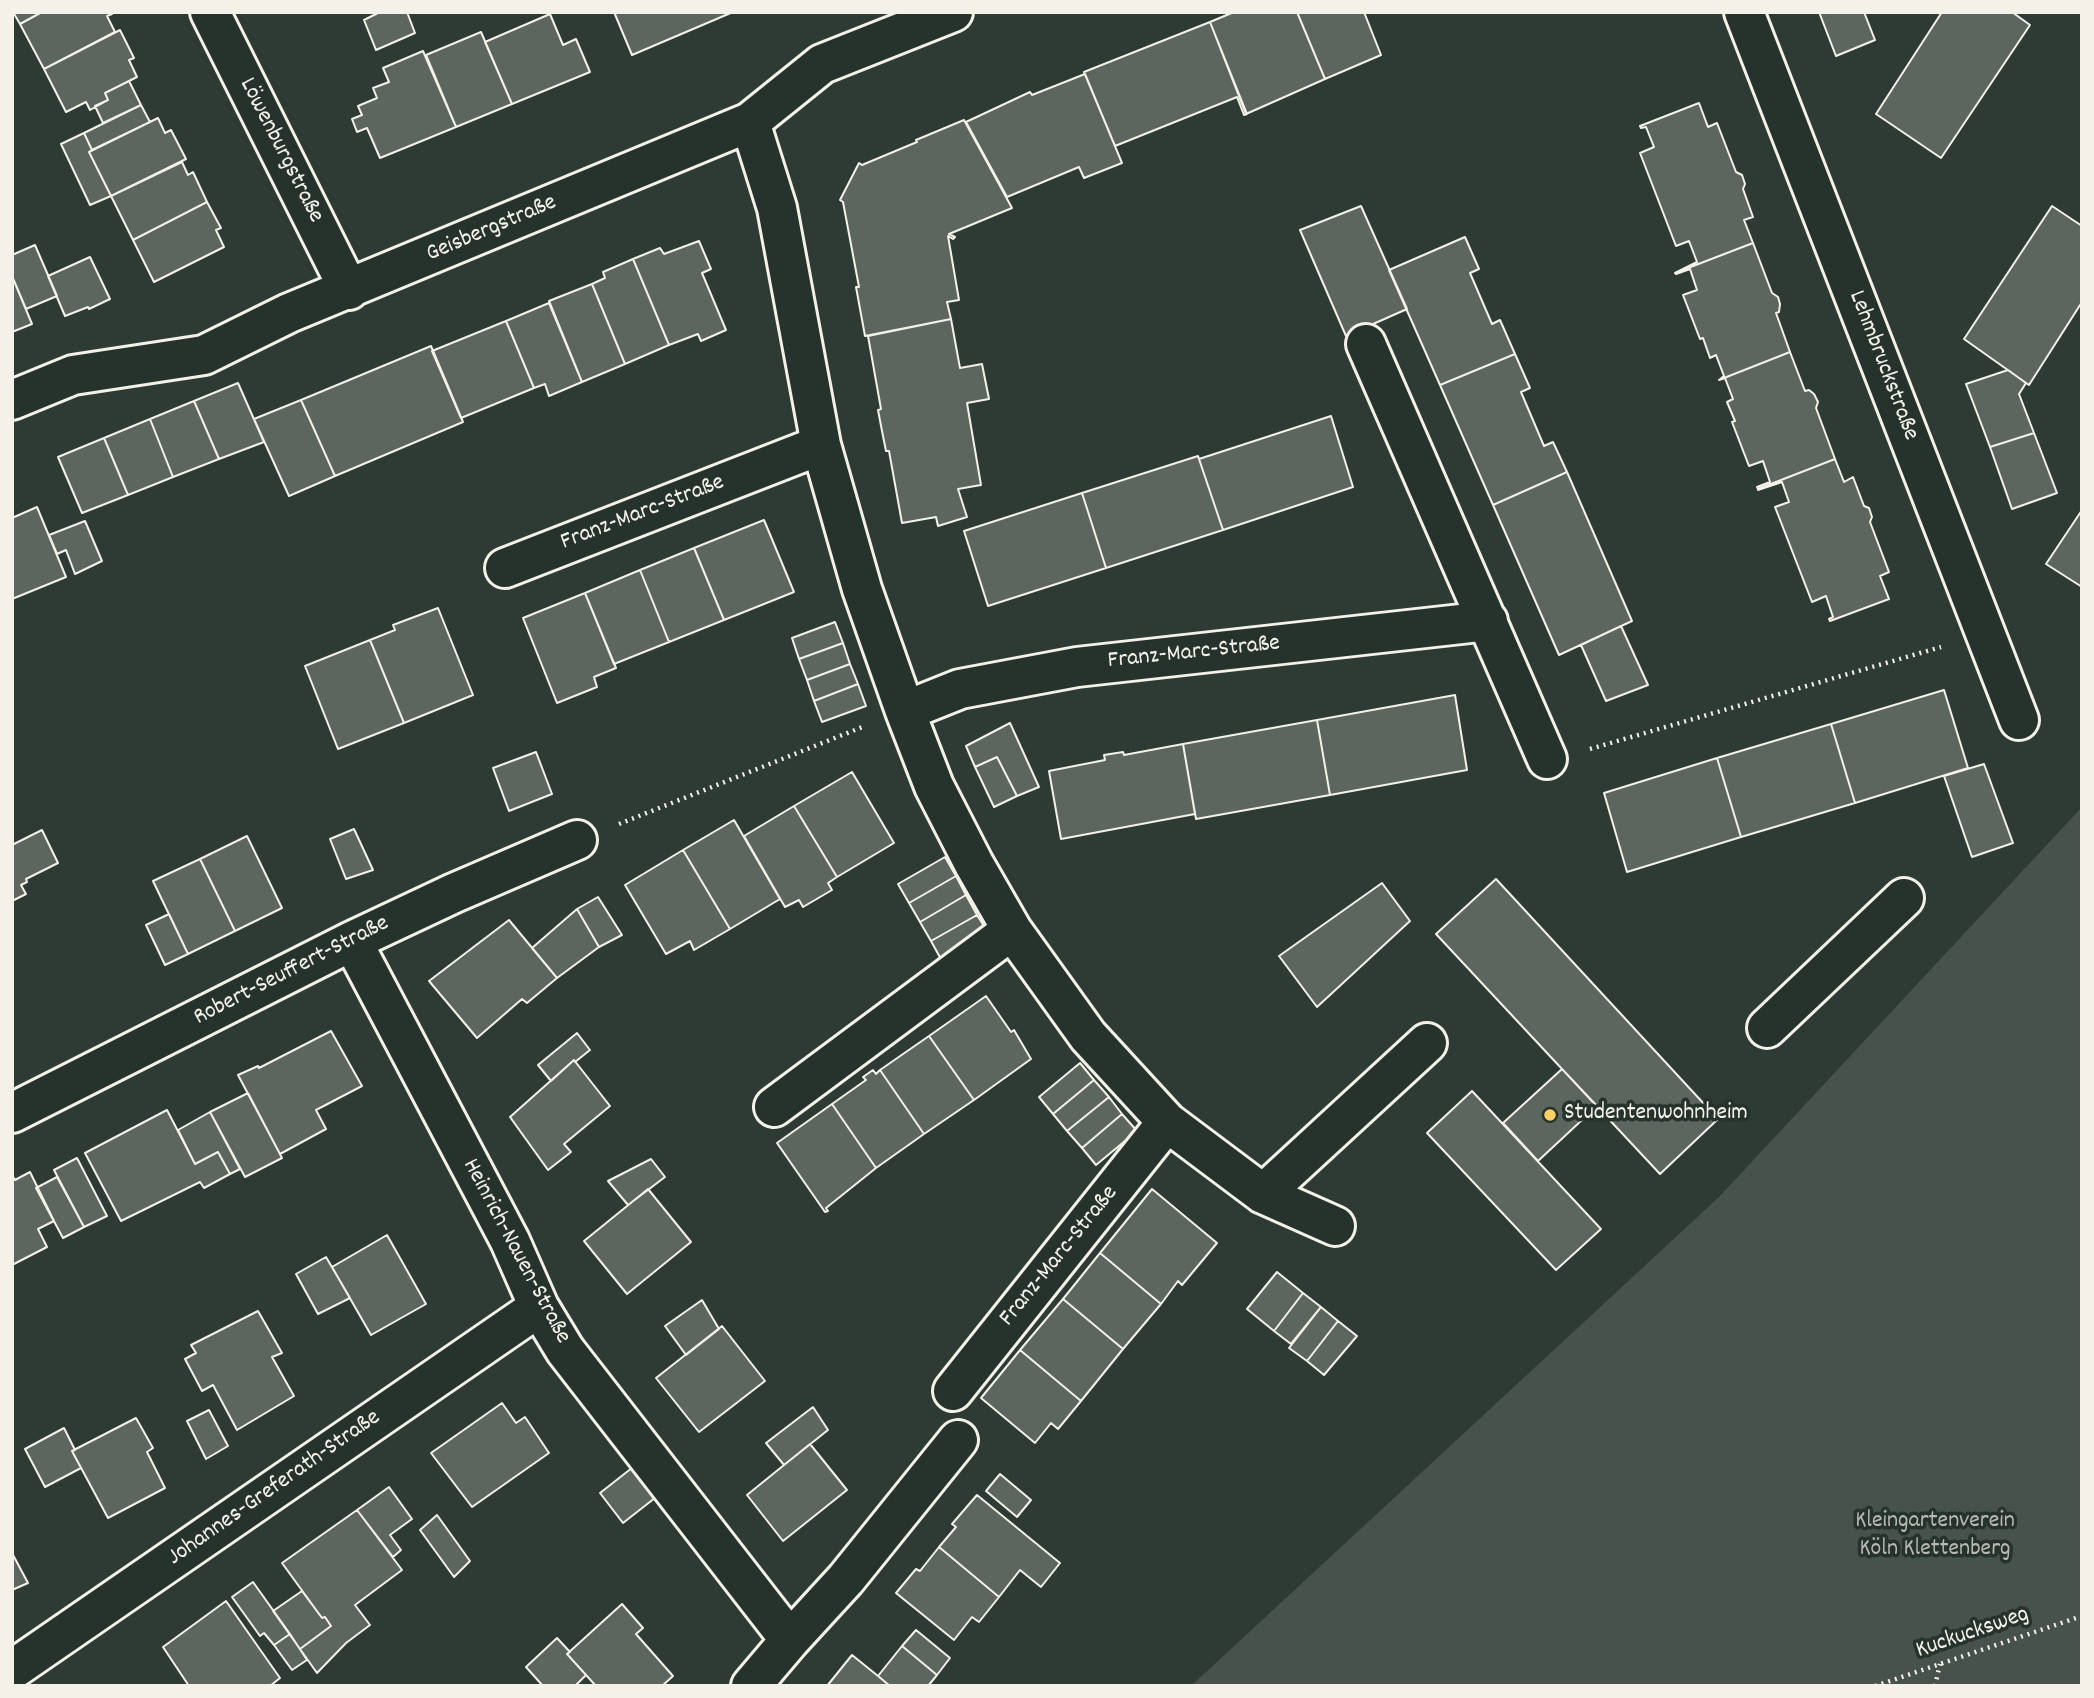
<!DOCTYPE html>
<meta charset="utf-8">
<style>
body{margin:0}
#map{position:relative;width:2094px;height:1698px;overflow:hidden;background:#2e3b34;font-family:Dekko,sans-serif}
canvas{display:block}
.frame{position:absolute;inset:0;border:14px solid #f4f1e8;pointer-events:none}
</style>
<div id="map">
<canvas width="2094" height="1698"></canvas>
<div class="frame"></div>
</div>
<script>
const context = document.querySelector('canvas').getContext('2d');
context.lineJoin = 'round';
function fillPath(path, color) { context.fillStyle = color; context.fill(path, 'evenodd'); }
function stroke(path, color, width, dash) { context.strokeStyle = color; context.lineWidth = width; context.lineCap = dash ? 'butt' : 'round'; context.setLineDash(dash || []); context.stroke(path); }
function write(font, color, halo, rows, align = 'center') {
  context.font = font + ' Dekko,sans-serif'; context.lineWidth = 7; context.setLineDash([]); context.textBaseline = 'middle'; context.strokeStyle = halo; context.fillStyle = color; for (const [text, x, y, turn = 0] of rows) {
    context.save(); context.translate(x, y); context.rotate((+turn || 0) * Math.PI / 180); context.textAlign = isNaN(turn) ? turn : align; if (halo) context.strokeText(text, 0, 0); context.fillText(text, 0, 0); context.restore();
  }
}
fillPath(new Path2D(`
 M2082,807V1686H1191L1719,1197Z`), '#48524c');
const building = new Path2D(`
 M13,12H42L20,24Z
 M42,12H111L112,14L107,16L115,32L44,69L20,24Z
 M380,12H407L415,33L376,50L364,20Z
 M614,12H733L632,55Z
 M1234,12H1297L1325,79L1246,114L1210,22Z
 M1297,12H1364L1381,55L1325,79Z
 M1819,12H1864L1875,40L1836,56Z
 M1942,12H2012L2030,25L1941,158L1876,114Z
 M550,14L563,45L576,39L590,72L512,104L485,42Z
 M1210,22L1247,114L1244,115L1237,97L1115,146L1084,72Z
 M120,30L134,58L129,60L137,77L105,93L108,100L90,110L86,102L66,112L44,69Z
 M481,32L512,104L456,127L426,55Z
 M423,51L456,127L380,158L367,128L357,132L352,119L362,115L358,106L377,98L373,88L389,82L383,68Z
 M1085,74L1122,163L1084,178L1079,167L1007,197L966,122L1030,92L1032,95Z
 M129,81L141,105L103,123L95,106L108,100L105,93Z
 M1699,103L1708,127L1717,123L1736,172L1742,175L1745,184L1743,189L1753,217L1744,220L1753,243L1675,273L1697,262L1689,241L1676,246L1640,153L1654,147L1646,127L1641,128L1640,126Z
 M141,105L150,122L92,150L84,133Z
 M158,118L165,133L171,130L186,159L111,196L89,152Z
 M964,120L1012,208L949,234L955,237L953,239L948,236L959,300L947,302L951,319L865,336L856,287H859L843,202L840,200L859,163L862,165L917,142L916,140Z
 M84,133L92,150L89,152L111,196L90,205L61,144Z
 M182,162L188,175L193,172L207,202L133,240L111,196Z
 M207,202L221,228L216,230L224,247L154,282L133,240Z
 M1361,206L1407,309L1346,336L1300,230Z
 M2052,206L2082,226V302L2029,385L1964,339Z
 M1465,237L1479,269L1470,273L1492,324L1500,320L1515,354L1440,385L1389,270Z
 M699,241L711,269L702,273L726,330L701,341L698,334L669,345L633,259L660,248L664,254Z
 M1753,243L1772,293L1778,297L1780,304L1779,312L1776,313L1790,352L1719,380L1724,376L1716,355L1710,358L1703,338L1700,339L1683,295L1697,290L1690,269L1676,274L1675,273Z
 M35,245L57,296L26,309L12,276V255Z
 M90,257L110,299L89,309L88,307L65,316L48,276Z
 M633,259L669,345L625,364L592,284L605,278L603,272Z
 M12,276L32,324L12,332Z
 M592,284L625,364L582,382L549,301Z
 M549,303L582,382L549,396L545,384L534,388L506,321Z
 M951,319L960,368L982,364L989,399L967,403L981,485L958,489L967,517L938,526L936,517L902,523L889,451H886L882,431L878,410L881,409L868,336Z
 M506,321L534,388L461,418L432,351Z
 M431,346L463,422L335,476L301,400Z
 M1790,352L1805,391L1809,390L1814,394L1818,402L1816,408L1835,459L1758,489L1757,487L1770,482L1763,461L1749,466L1732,422L1735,421L1727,402L1733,399L1725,378L1719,380Z
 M1515,354L1530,388L1521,392L1544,446L1553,442L1567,472L1493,505L1440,385Z
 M2008,370L2026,383L2019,394L2034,433L1990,447L1966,384Z
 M238,383L264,442L219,459L194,401Z
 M301,400L335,476L289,496L254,419Z
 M194,401L219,459L173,477L150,419Z
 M1331,416L1353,487L1223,530L1199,459Z
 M150,419L173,477L128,495L104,438Z
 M2034,433L2057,493L2012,509L1990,447Z
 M104,438L128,495L82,513L58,457Z
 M1198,456L1223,530L1106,568L1082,493Z
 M1835,459L1844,482L1853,477L1864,506L1869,508L1872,517L1870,522L1889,572L1880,576L1889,599L1830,621L1829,619L1833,617L1826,596L1812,602L1775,507L1789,502L1782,482L1758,490V489Z
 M1567,472L1632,621L1559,655L1493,505Z
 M1082,493L1106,568L988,606L964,531Z
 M37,507L66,577L12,599V518Z
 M2082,510V587L2046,564Z
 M764,520L794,592L724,620L694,548Z
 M85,521L102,561L75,574L66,550L57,554L49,535Z
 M694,548L724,620L669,642L640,570Z
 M640,570L669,642L614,664L585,593Z
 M585,593L616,668L594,677L597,687L557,703L523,618Z
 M438,608L473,695L404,723L370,640L395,630L393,625Z
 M835,622L843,643L799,659L792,638Z
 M1621,626L1648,685L1606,701L1581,645Z
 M370,640L404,723L338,749L305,666Z
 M843,643L850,664L807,680L799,659Z
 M850,664L858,684L814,701L807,680Z
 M858,684L866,706L822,722L814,701Z
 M1944,690L1968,768L1855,803L1831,724Z
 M1455,695L1467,770L1330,795L1317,720Z
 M1317,720L1330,795L1196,819L1183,744Z
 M1010,723L1039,787L1017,796L997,757L975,767L966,746Z
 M1831,724L1855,803L1741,837L1717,758Z
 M1183,744L1195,814L1061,839L1049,771L1105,760L1104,755L1123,752L1124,755Z
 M536,752L552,794L509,811L493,768Z
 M997,757L1017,796L994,807L975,767Z
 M1717,758L1741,837L1627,872L1604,793Z
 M1984,764L2013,843L1972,857L1944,776Z
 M852,772L894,843L837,877L794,806Z
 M794,806L837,877L828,883L832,890L803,907L799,900L785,907L744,836Z
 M734,820L780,899L730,929L683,850Z
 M354,829L373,870L346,879L330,839Z
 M42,830L58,863L26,879L27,882L21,885L26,894L12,901V845Z
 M247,836L282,908L235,931L200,859Z
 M683,850L730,929L694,950L690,941L666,954L625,885Z
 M945,857L956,876L909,903L898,884Z
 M200,859L235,931L188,954L153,881Z
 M956,876L966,895L920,922L909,903Z
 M1496,879L1718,1119L1660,1174L1436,934Z
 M1382,883L1410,921L1317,1007L1279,956Z
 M966,895L977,915L931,941L920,922Z
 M598,897L622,935L599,947L577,909Z
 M577,909L599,947L557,978L532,948Z
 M169,914L188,954L165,965L146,925Z
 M977,915L989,934L942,961L931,941Z
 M509,920L557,978L527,1003L522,999L477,1038L429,981Z
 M986,996L1011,1032L1014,1030L1031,1059L974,1100L929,1036Z
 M331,1031L362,1086L316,1110L326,1129L280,1154L238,1075L258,1066L259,1068Z
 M577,1033L590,1050L575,1062L574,1060L551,1081L538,1065Z
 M929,1036L974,1100L924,1134L880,1070Z
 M574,1060L610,1106L564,1144L571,1152L548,1170L510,1117Z
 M1080,1063L1094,1080L1053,1114L1039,1097Z
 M1562,1069L1597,1106L1538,1161L1503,1123Z
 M873,1070L876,1074L880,1070L924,1134L876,1168L832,1104L866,1080L863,1077Z
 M1094,1080L1109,1097L1067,1131L1053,1114Z
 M1472,1091L1601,1229L1556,1270L1427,1133Z
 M248,1093L282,1158L245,1177L210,1112Z
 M1109,1097L1122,1114L1082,1148L1067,1131Z
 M832,1104L876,1168L826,1208L828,1211L825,1212L777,1143Z
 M167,1110L195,1164L218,1152L230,1174L204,1188L200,1182L121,1221L85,1153Z
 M210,1112L240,1169L230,1174L218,1152L195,1164L178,1130Z
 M1122,1114L1137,1131L1096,1165L1082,1148Z
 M77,1158L107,1216L84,1227L54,1170Z
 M651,1159L665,1177L628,1205L608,1181Z
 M30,1172L54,1221L38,1229L47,1247L12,1265V1175L15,1180Z
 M57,1177L84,1227L63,1238L36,1188Z
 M648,1189L691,1242L627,1294L584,1241Z
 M1152,1189L1217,1243L1182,1285L1178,1281L1161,1304L1100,1253Z
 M387,1235L426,1304L371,1335L332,1267Z
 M1100,1253L1161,1304L1123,1349L1063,1299Z
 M326,1257L350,1298L318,1314L296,1274Z
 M1277,1272L1303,1293L1274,1331L1247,1309Z
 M1303,1293L1321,1307L1291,1344L1274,1331Z
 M1063,1299L1123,1349L1081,1401L1020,1350Z
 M702,1300L719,1329L686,1355L665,1326Z
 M1321,1307L1338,1321L1307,1361L1289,1348Z
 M258,1311L282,1353L272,1357L294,1396L237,1430L213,1385L202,1391L185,1359L196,1353L191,1345Z
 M1338,1321L1357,1336L1324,1375L1307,1361Z
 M722,1326L765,1381L699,1432L656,1378Z
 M1020,1350L1081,1401L1058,1429L1051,1423L1035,1443L981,1398Z
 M502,1403L516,1423L525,1417L549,1453L472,1507L431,1453Z
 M813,1407L828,1430L784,1465L766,1443Z
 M209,1410L228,1446L206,1459L187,1421Z
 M136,1418L153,1448L147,1452L165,1488L108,1518L72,1451Z
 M64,1428L75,1450L72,1451L81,1468L45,1487L25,1449Z
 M810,1444L847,1490L783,1541L747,1495Z
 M637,1464L660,1494L623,1523L600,1493Z
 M1000,1474L1031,1500L1017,1517L986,1491Z
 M389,1487L412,1519L390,1535L401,1550L393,1557L357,1510Z
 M977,1495L1060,1563L1041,1587L1020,1570L999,1597L939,1547L956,1527L952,1524Z
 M357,1510L402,1570L355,1605L370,1625L346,1643L317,1673L300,1649L331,1626L325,1617L322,1618L282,1563Z
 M437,1515L470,1561L454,1577L420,1530Z
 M939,1547L999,1597L979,1622L972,1617L954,1640L896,1593L916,1569L920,1571Z
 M12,1553L28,1583L12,1590Z
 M253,1582L290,1634L274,1645L264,1633L260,1636L232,1597Z
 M302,1591L322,1618L325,1617L331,1626L300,1649L273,1611Z
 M226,1601L280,1678L270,1686H189L163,1647Z
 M622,1604L643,1628L636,1634L673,1676L662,1686H596L567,1654Z
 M916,1630L950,1658L937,1675L902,1646Z
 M290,1634L307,1660L292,1670L274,1645Z
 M557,1638L570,1652L567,1654L586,1675L575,1686H543L526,1667Z
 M902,1646L937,1675L928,1686H890L878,1676Z
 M852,1655L878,1676L890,1686H827Z`);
fillPath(building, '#5c655e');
stroke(building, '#f4f1e8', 2);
const minor = new Path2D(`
 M210,12L349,290
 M1744,12L2019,720
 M750,122L777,208L821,445L862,589L905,711L934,786L974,864L1012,930L1088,1036L1167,1122L1263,1194L1335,1226
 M1366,344L1547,759
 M12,400L73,375L204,355L289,313L750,122L822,64L953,12
 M505,568L821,445
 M905,711L960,689L1077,667L1488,621
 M352,941L510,1241L539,1307L565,1350L790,1640
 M1767,1028L1904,898
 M774,1107L1012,930
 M12,1113L352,941L454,893L577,840
 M1263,1194L1427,1043
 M953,1391L1167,1122
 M12,1670L539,1307
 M751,1686L790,1640L846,1579L958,1440`);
stroke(minor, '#f4f1e8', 44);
stroke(new Path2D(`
 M1590,749L1941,647
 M619,824L865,726
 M1875,1686L2082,1616
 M1935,1686L1940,1664`), '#f4f1e8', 4.5, [2, 5]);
stroke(minor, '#26332d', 38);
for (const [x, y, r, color] of [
 [1550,1115,7,"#ffd166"]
]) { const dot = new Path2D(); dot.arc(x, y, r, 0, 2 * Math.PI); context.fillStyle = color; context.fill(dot); stroke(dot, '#26332d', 2.5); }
write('24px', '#f4f1e8', '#26332d', [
 ["Löwenburgstraße",280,151,63],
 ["Geisbergstraße",492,230,-23],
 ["Lehmbruckstraße",1882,366,69],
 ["Franz-Marc-Straße",643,514,-21],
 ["Franz-Marc-Straße",1194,654,-6],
 ["Robert-Seuffert-Straße",292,972,-27],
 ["Heinrich-Nauen-Straße",515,1252,62],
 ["Franz-Marc-Straße",1060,1257,-51],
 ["Johannes-Greferath-Straße",275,1489,-35],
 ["Kuckucksweg",1973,1634,-19]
]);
write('24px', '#f4f1e8', '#26332d', [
 ["Studentenwohnheim",1564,1115]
], 'left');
write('24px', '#b8b9b1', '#26332d', [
 ["Kleingartenverein",1935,1523],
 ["Köln Klettenberg",1935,1551]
]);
</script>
